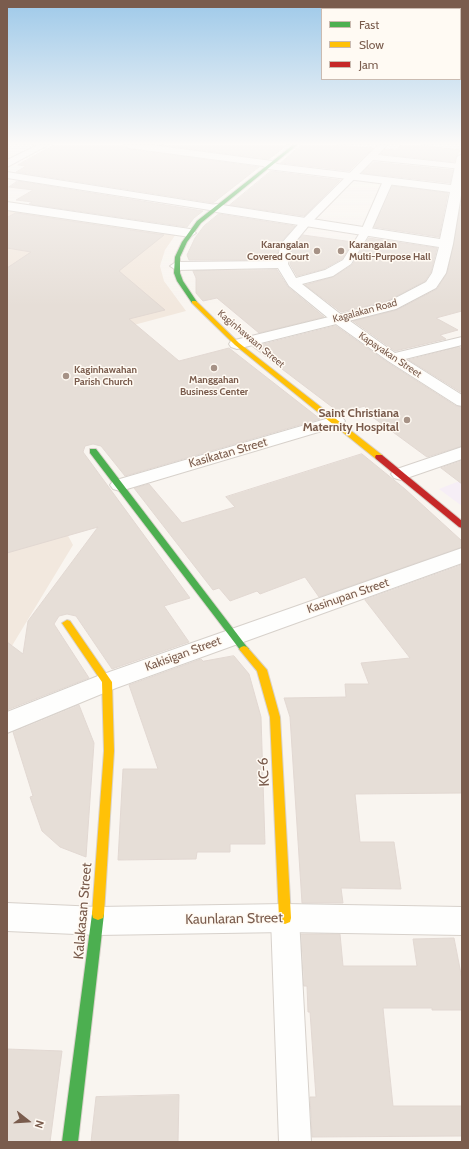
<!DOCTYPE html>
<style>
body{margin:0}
#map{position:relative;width:469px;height:1149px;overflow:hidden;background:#f9f5f0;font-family:Cabin,sans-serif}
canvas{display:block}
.frame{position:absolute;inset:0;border:8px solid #7a5c4d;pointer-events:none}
.legend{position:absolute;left:321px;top:8px;width:140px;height:72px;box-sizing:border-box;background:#fffaf3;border:1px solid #cabbb1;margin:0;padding:5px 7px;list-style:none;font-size:12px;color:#7a5c4d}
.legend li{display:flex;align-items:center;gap:8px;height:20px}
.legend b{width:20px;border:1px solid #cabbb1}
.north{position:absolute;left:8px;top:1101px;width:40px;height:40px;-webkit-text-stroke:3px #fffaf3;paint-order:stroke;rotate:107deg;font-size:11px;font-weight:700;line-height:16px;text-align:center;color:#7a5c4d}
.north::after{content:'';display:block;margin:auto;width:14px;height:18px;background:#7a5c4d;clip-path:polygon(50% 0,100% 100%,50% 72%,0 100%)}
</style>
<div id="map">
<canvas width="469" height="1149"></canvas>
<div class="frame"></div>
<ul class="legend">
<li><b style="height:5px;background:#4caf50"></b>Fast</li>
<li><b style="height:5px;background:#ffc107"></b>Slow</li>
<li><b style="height:5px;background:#c62828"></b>Jam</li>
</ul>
<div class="north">N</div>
</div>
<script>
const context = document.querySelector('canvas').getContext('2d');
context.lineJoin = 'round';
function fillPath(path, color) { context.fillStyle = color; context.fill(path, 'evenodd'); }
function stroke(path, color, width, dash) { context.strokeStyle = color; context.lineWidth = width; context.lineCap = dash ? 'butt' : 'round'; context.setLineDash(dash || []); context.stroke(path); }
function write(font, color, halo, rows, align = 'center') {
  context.font = font + ' Cabin,sans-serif'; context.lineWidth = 3; context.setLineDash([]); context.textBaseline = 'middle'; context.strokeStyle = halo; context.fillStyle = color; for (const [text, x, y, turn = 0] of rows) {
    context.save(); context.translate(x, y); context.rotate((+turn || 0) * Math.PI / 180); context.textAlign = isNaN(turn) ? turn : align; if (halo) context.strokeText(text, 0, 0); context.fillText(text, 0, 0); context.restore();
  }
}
fillPath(new Path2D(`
 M7,208L176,234L165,250L160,266L164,281L186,311L7,359Z
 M7,438L56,513L73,545L7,654Z`), '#f2e8de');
fillPath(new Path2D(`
 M462,480V506L439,489Z`), '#f6eef6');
const building = new Path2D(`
 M54,145H123L129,149L259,167L213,203L16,172L26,166L18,165Z
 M161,145H287L269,159Z
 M301,145H333L373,148L349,171L281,163Z
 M401,145H419L460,150L454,162L381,154L385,149L396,150Z
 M374,162L453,170L450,183L362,173Z
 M271,171L340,180L304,216L230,205Z
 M18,181L203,211L194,218L187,227L29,204L32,202L16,200L33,190L9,187Z
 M392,186L448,193L439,237L374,227Z
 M462,198V311L436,318L458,330L440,335L446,339L395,351L353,321L397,310L437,289L447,273Z
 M16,213L164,235L119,271L165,310L129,319L179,361L229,348L320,419L125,476L101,446L93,444L85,446L83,452L190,598L164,606L189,642L112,669L76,616L67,614L59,616L54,624L89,678L7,710V642L23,654L28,621L98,527L7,553V268L31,252L7,248V218Z
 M219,214L295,226L280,243L276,260H189L187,255L195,238L204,226Z
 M303,235L353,242L342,259L324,269L297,276L290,264L292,248Z
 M369,238L437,248L431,272L425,281L385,302L341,312L305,285L333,277L352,265Z
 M277,270L288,287L324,317L259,333L217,298L203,301L196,293V278L193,271Z
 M336,326L387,362L456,406L462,407V446L427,457L367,413L365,406L340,413L253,347Z
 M459,347L462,349V393L409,360Z
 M362,454L405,489L462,541V547L319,597L305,577L260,594L257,591L230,601L219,588L213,590L134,488L149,484L182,523L235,507L226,497Z
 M462,461V484L441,468Z
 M462,565V793L355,794L360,842H394L401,889L341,888L343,903H302L290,717L284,698L346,697L345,684H369L361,663L410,658L365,600Z
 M234,656L249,674L261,717L265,844H230V852H197L196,859L118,860L123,769H158L129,685L201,659L203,661Z
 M79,705L94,743L86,857L60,847L42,831L30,797L33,796L13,732Z
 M301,934H340L343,966H417L413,939L454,938L462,979V1010H432V1008H383L393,1106H462V1136L312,1137L310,1097H316L310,1012H308L307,986H304Z
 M7,1049L62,1051L50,1142H7Z
 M179,1095L178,1142H91L96,1097Z`);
fillPath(building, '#e6ded7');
stroke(building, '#e2d8d2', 1);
const lane = new Path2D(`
 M38,145H48L7,167V160Z
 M378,145H387L378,155L460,164L462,165V169L373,160L310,224L291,247L288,264L296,278L325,270L343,260L361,231L383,181L388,178L391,179L393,181L371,231L351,264L333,276L302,284L343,316L395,353L462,337V345L405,359L462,395V406L457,405L388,361L333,322L289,286L278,268L176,270L170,266L176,262L277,261L281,244L302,220Z
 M7,172L216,205L221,208L216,211L7,178Z
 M285,906L295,909L299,918L311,1142H279L271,918L275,909Z`);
const street = new Path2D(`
 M124,145H151L272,161L277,164L451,185L457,157L462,154V189L453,244L446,273L436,288L396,309L237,349L231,347L229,344L231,341L386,303L426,282L432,273L439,247L216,212L210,208L212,205L216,204L440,239L450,192L268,169L263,166L129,148Z
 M7,202L190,229L196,233L190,237L7,210Z
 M336,416L342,417L345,421L342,425L127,489L120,491L113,489L110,485L113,481Z
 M462,447V459L401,480L394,478L391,474L394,470Z
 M462,548V563L116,688L7,733V712L98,676Z
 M7,903L98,907L285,904L462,907V935L285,932L98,935L7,931Z`);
const fast = new Path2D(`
 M293,145H297L201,223L187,242L180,257V273L183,281L197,302L192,303L177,281L174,273L175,257L182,242L197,221Z
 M90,449H96L247,647L249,649L247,651H241L90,453Z
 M98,908L103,910L104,914L78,1142H62L92,914L93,910Z`);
const slow = new Path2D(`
 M192,301H196L239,343L382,455L383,457L382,459H376L235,345L192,303Z
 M67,620L70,621L112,682L114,751L104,914L103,918L98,920L93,918L92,914L104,751L102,682L62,623Z
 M244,646L247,647L267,670L280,717L291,918L290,922L285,924L280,922L279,918L270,717L257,671L239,649L241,647Z`);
const jam = new Path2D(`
 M376,455H382L462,521V528L459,527L376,459L375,457Z`);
stroke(lane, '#d7d1cb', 2);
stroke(street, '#d7d1cb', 2);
stroke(fast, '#d9d2cb', 2);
stroke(slow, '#d9d2cb', 2);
stroke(jam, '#d9d2cb', 2);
fillPath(lane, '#fefefd');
fillPath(street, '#fefefd');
fillPath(fast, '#4caf50');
fillPath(slow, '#ffc107');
fillPath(jam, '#c62828');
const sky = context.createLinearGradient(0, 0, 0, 306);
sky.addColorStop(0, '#9ec9e9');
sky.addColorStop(0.47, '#fcfaf8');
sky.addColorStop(1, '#fcfaf800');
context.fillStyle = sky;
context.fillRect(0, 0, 469, 306);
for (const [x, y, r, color] of [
 [317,251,4,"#a69286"],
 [341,251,4,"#a69286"],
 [214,368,4,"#a69286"],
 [66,376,4,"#a69286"],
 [407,420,4,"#a69286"]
]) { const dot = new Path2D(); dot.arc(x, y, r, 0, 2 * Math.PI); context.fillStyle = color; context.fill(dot); stroke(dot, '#fffaf3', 1.5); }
write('bold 10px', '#7a5c4d', '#fffaf3', [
 ["Karangalan",309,245,"right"],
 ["Covered Court",309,257,"right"],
 ["Karangalan",349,245],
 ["Multi-Purpose Hall",349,257],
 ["Kaginhawahan",74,370],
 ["Parish Church",74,382],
 ["Manggahan",214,380,"center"],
 ["Business Center",214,392,"center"]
], 'left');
write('10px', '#7a5c4d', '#fffaf3', [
 ["Kagalakan Road",365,311,-15],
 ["Kaginhawaan Street",251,339,40],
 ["Kapayakan Street",390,355,34]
]);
write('bold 12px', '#7a5c4d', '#fffaf3', [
 ["Saint Christiana",399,413],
 ["Maternity Hospital",399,427]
], 'right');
write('12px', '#7a5c4d', '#fffaf3', [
 ["Kasikatan Street",228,453,-16],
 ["Kasinupan Street",348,596,-19],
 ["Kakisigan Street",183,654,-20]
]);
write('14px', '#7a5c4d', '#fffaf3', [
 ["KC-6",264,772,-93],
 ["Kalakasan Street",83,911,-85],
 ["Kaunlaran Street",234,919,-1]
]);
</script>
